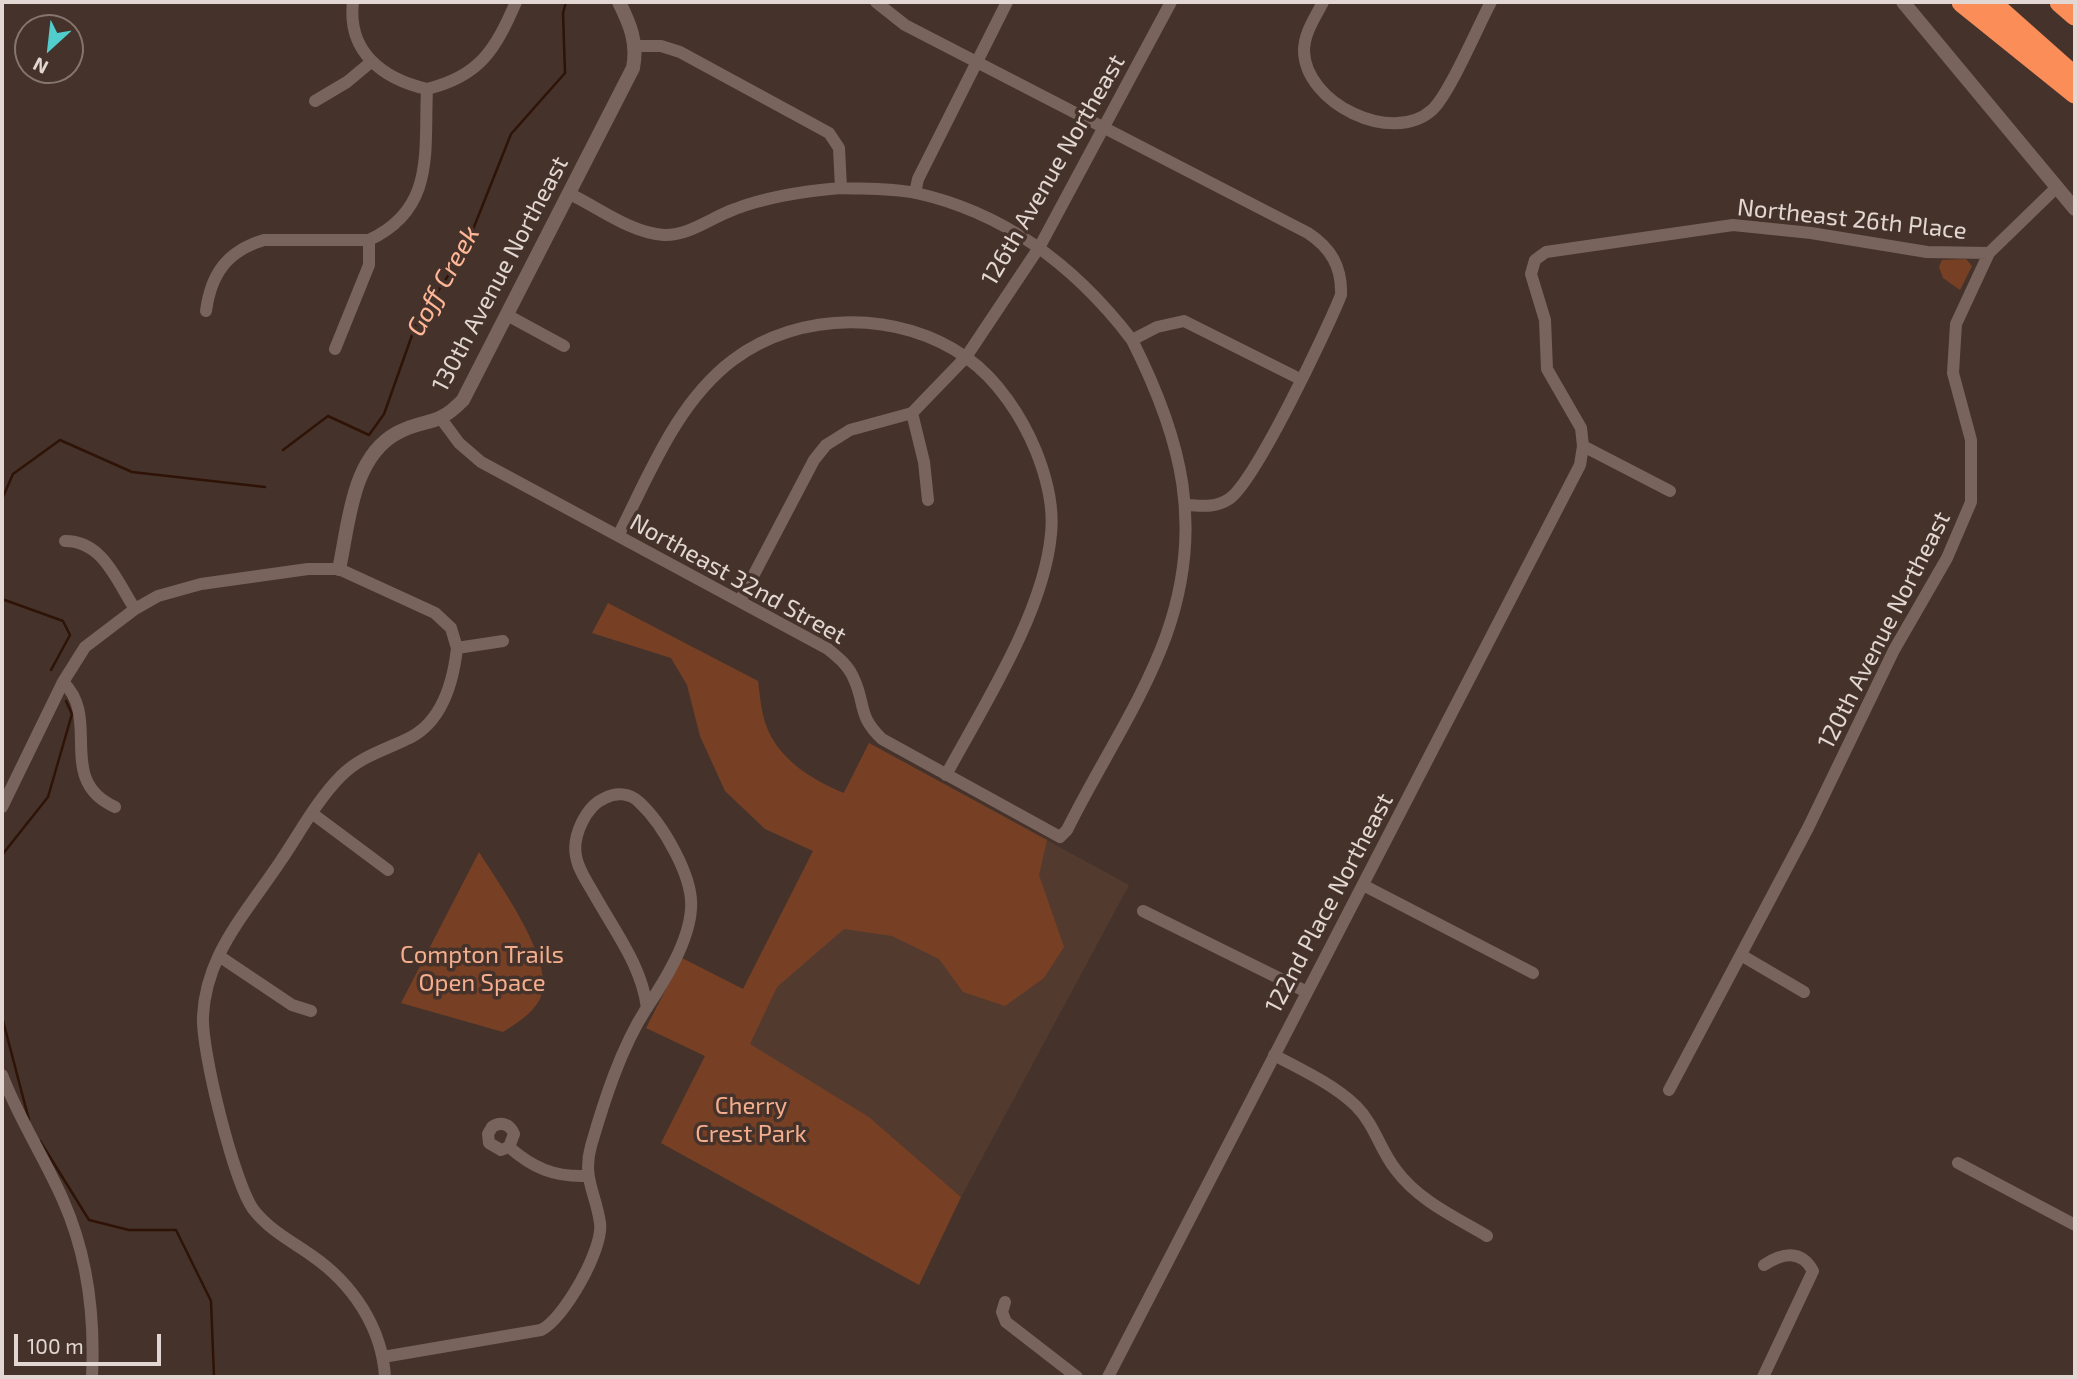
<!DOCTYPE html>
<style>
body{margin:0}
#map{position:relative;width:2077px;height:1379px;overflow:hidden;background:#45332b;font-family:"Exo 2",sans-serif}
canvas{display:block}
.frame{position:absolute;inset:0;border:4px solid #e2d7d2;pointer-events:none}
.north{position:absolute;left:14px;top:14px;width:70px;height:70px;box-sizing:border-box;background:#45332b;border:2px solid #84756e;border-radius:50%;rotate:207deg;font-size:19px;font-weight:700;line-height:28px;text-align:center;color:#e2d7d2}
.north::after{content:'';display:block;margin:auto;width:24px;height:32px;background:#52cdcd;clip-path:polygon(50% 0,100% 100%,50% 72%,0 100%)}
.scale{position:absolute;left:14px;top:1334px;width:147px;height:32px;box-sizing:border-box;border:4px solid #e2d7d2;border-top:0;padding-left:9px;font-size:21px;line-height:24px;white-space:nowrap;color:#e2d7d2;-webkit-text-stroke:5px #45332b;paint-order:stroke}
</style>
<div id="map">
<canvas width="2077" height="1379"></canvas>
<div class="frame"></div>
<div class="north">N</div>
<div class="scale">100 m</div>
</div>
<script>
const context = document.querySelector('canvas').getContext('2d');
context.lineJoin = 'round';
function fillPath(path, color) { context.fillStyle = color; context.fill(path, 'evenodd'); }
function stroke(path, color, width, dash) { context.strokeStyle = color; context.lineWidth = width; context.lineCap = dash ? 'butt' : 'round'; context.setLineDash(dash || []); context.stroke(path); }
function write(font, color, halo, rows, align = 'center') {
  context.font = font + ' "Exo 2",sans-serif'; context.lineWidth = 7; context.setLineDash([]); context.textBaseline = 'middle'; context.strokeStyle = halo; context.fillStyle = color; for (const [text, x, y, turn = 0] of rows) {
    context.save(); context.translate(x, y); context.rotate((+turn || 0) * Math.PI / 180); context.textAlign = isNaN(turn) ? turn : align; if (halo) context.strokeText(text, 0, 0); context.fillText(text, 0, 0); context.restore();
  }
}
fillPath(new Path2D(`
 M869,743L1129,885L961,1197L869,1117L749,1045L733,1009Z`), '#523a2f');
fillPath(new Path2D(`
 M1966,259L1972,266L1960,290L1943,278L1939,267L1942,260Z
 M608,603L758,681C760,695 761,712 766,725C778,759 812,780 844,793L869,743L1047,840L1039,875L1064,947L1044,978L1005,1006L963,992L939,959L892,936L844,929L777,987L750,1044L869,1117L961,1197L919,1285L661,1143L705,1056L646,1028L682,958L743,989L813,851L765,829L725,791L700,736L687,685L671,658L592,633Z
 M479,852C498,883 558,964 540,999C532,1014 517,1023 503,1032L401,1003Z`), '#774025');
stroke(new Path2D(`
 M283,450L328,416L369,435L384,414L416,324L464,252L511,134L565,73L563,13L566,2
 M2,499L13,474L60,440L132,472L265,487
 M2,599L63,621L70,635L51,670
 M2,855L48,797L72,714L66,701
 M2,1017L29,1120
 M40,1141L89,1220L129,1230H176L211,1301L214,1377`), '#2e1306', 2.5);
stroke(new Path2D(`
 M353,2C347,52 383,79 427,89
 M876,2L905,25L1308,233C1331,248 1342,267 1341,295C1327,330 1255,482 1229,499C1215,508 1203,506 1187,505
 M1323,2C1315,18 1304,33 1304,51C1305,103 1392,146 1432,110C1449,95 1478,26 1491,2
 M635,46H661L680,52L829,133L839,148L841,188C865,189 892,188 916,193C1006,213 1077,268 1132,340L1157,327L1184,321L1300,379
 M315,101L347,82L371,62
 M915,193L918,179L1007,2
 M570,194C599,208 631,233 664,235C689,236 712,217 735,209C769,196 804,191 841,188
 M206,311C211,274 227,251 264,240H369
 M507,315L564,346
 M335,349L369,265V240C436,209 424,151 427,89C480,76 495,50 516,2
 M912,413L924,462L928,500
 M442,420L459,443L481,462L828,649C839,658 849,666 854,679C866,705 857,715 882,739L1060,837L1067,830C1099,765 1141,704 1166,636C1205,527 1182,439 1132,340
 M1583,446L1670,491
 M618,536C649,475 677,402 733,360C800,310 900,310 967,358C998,380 1022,417 1036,451C1046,476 1054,506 1051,534C1044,612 984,705 946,775
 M65,541C103,541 116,580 135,609
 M740,601L814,460L826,445L850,430L912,413L966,357L1040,246L1171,2
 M63,682C102,719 55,780 115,807
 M2,807L63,682L85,647L135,609L158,596L201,584L308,569H339L435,613L451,628L457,648L503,641
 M313,814L388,870
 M1363,885L1533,973
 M1143,911L1307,992
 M1741,955L1804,992
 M219,956L292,1005L311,1011
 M1274,1055C1302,1070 1333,1084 1356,1106C1375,1125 1380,1150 1396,1170C1419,1201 1455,1217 1487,1236
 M2,1075C19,1119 44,1157 63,1200C88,1256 95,1316 92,1377
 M1669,1090L1808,828L1894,650L1947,558L1971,502V440L1953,373L1956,324L1989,253L2057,187
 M509,1147L501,1150L489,1143L488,1134L492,1127C501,1121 510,1124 514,1134L509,1147C533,1168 554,1177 586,1176
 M1958,1163L2075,1225
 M1005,1302L1002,1312L1006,1322L1077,1377
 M383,1357L541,1330C564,1319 604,1248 600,1223C596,1193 582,1178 591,1146C604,1101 621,1048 646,1009C664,982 689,942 691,909C694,877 662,823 639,802C630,793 616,792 605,798C586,806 572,836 576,856C578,869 587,882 594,894C614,930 642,966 647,1008
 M385,1377C382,1327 352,1283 311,1255C291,1241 268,1229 253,1209C234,1182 201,1050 203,1016C204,995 210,974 219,955C235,922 260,892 280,862C299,834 317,800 341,776C360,757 382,751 405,740C441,725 453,684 457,648
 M1108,1377L1580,465L1583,446L1581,428L1547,369L1545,320L1531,274L1535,260L1546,252L1733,225L1811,233L1927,252L1989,253
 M1763,1377L1813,1271C1801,1249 1782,1253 1764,1265`), '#78645c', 12);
stroke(new Path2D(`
 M1903,2L2075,209
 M339,569C349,525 351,458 397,433C426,417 435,429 463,400L633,68C638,43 630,24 619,2`), '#78645c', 14);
stroke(new Path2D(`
 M1962,2L2075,93
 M1990,2L2070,73
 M2060,2L2075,15`), '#fa8d58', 21);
write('24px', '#e2d7d2', '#45332b', [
 ["126th Avenue Northeast",1053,170,-60],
 ["Northeast 26th Place",1852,219,6],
 ["130th Avenue Northeast",500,274,-62],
 ["Northeast 32nd Street",738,579,29],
 ["120th Avenue Northeast",1884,630,-63],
 ["122nd Place Northeast",1329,903,-62]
]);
write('24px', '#f4ad8d', '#45332b', [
 ["Compton Trails",482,955],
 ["Open Space",482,983],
 ["Cherry",751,1106],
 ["Crest Park",751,1134]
]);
write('italic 26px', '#ffb797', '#45332b', [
 ["Goff Creek",443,281,-61]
]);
</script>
